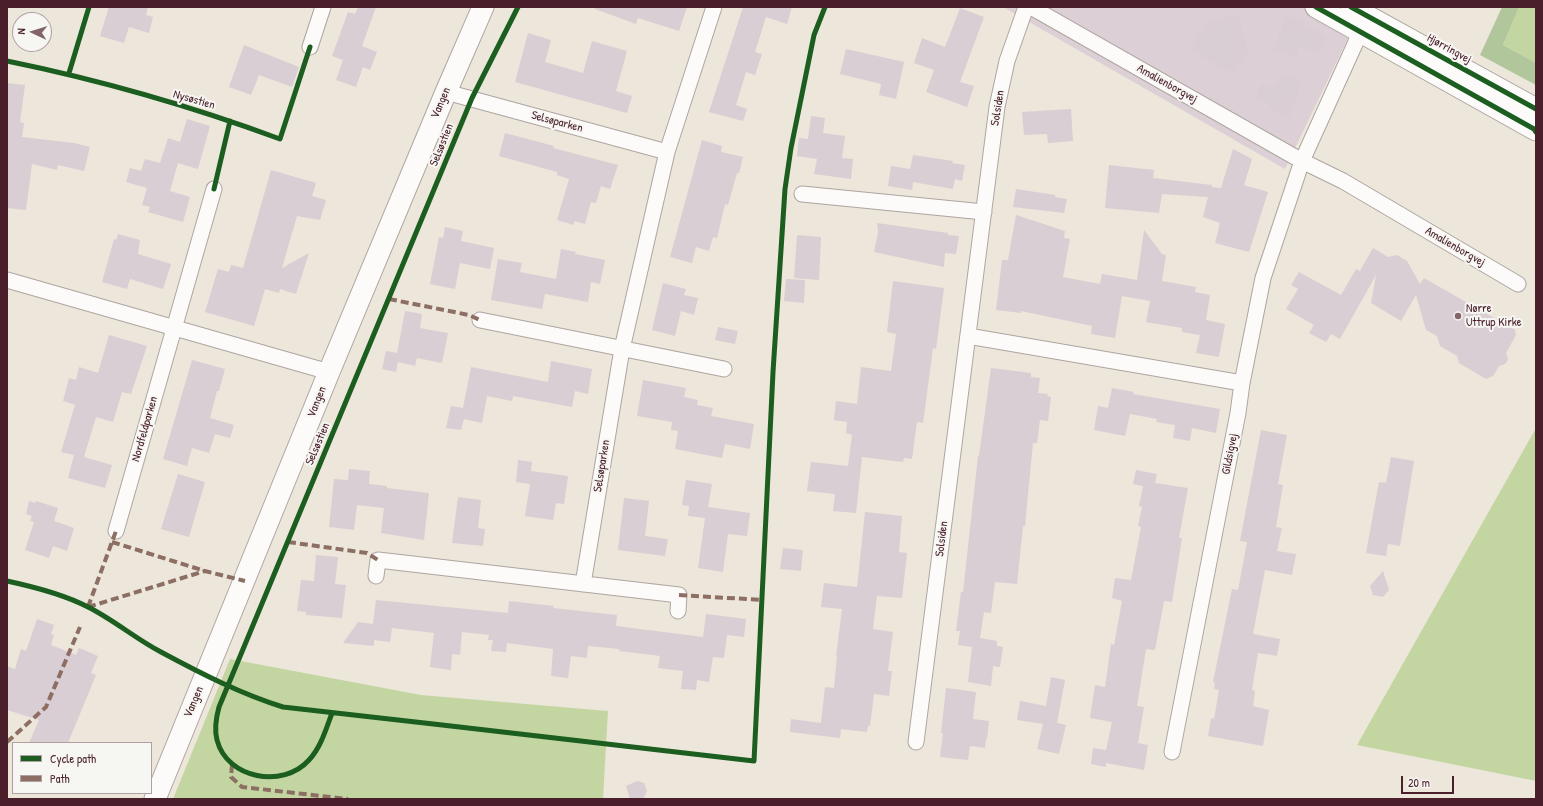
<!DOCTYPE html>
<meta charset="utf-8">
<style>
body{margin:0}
#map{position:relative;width:1543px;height:806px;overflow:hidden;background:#ede6db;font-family:"Patrick Hand",sans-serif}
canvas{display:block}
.frame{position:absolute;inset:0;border:8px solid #4a1f2b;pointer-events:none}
.legend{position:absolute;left:12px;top:742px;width:140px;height:52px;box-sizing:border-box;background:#f6f6f2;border:1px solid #b1a0a2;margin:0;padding:5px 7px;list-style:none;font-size:12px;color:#4a1f2b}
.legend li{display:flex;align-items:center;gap:8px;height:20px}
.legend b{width:20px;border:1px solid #b1a0a2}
.north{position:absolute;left:12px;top:12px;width:40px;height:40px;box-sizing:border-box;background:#f6f6f2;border:1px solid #b1a0a2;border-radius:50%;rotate:274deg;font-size:11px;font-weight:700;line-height:16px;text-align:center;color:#4a1f2b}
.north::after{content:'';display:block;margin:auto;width:14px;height:18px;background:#836569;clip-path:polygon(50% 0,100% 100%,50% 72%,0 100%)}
.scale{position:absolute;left:1401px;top:776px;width:53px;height:18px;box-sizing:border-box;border:2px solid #4a1f2b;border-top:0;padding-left:5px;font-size:12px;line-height:14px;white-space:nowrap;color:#4a1f2b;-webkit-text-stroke:3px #f6f6f2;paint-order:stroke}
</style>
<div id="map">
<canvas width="1543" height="806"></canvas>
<div class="frame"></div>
<ul class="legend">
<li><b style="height:5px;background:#1b5e20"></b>Cycle path</li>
<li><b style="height:5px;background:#8d6e63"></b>Path</li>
</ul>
<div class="north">N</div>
<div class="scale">20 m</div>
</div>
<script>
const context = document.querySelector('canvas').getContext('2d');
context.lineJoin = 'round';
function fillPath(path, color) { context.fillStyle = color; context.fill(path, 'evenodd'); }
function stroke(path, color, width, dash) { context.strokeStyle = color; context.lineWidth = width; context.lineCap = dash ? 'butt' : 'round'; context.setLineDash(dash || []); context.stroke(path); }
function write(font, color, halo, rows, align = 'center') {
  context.font = font + ' "Patrick Hand",sans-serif'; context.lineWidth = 4; context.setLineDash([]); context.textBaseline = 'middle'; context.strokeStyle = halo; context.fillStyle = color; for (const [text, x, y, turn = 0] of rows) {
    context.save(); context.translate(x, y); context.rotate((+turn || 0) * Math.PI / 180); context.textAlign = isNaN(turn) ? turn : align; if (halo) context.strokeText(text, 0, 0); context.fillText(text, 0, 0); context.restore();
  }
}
fillPath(new Path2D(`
 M1003,7H1363L1285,169Z`), '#dcd0d6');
fillPath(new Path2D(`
 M1519,7H1536V63L1503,45Z
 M1536,428V781L1357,745Z
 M230,659L421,695L608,711L603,799H173Z`), '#c3d6a2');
fillPath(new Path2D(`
 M1502,7H1519L1503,45L1536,63V85L1480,55Z`), '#b1c79b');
fillPath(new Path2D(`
 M109,7H148L146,15L153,17L149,33L129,27L124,43L100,36Z
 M358,7H376L362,46L377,52L370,70L363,67L356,87L336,80L343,60L332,56L348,12L355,14Z
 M595,7H687L679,31L638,18L636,24L595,9Z
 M743,7H792L787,24L766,17L755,52L762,54L755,75L746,72L736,105L747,109L743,121L709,112Z
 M960,8L984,17L960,82L974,86L967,107L926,92L934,70L914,63L922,38L945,47Z
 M1238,14L1248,51L1234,74L1190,50L1205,24Z
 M1287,15L1328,37L1319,55L1300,46L1296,56L1273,51Z
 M528,33L551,40L545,62L583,73L592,41L627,51L616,91L632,96L627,113L515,82Z
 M244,45L299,67L292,87L259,75L251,95L229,87Z
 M846,49L904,62L896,99L879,95L881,84L840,74Z
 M1283,73L1302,81L1289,117L1272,110L1273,109L1268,107L1270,104L1255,99L1261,84L1272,88Z
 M7,83L25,85L20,122L24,123L22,137L74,143L90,147L84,171L58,165L57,170L32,164L26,210L7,208Z
 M1071,109L1073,141L1048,143L1047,134L1024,135L1022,112Z
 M811,116L825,118L823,133L845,136L842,158L853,159L851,179L814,174L817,159L797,156L799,138L808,139Z
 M187,119L210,126L198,169L178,163L170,191L190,197L183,222L148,212L150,207L142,205L147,188L126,182L130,168L141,171L145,159L160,163L168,138L180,142Z
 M505,133L554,146L553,148L618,165L610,189L601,186L596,203L591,202L585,224L574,221V225L557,220L569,179L557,175V172L499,156Z
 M702,140L722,146L721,152L743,157L739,173H737L728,205L725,204L717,238L713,237L709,251L696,247L692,263L670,257Z
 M1233,149L1252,159L1244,185L1268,192L1249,252L1215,243L1220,223L1203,217L1208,197L1162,194L1159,213L1105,208L1109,165L1154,170L1153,178L1212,185V187L1221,188Z
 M913,155L953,161L952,163L965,165L962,181L955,179L953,189L913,182L912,190L888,186L891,166L910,169Z
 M271,170L316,183L312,196L326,200L320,220L297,216L282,268L309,253L296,294L280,289L279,293L265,289L254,326L205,312L218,269L229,272L231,265L243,268Z
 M1016,189L1055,195V197L1067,199L1064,213L1013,207Z
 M1016,215L1065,231L1064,238L1070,239L1063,277L1100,284L1102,274L1137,280L1144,230L1162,254L1166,255L1162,281L1196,287L1195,292L1210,295L1206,320L1225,324L1219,357L1196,353L1200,335L1182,332V328L1146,322L1150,301L1122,296L1115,338L1091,334L1092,326L1021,311V313L996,310L1002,260H1008Z
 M877,223L948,233V235L959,236L956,254L945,253L944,267L874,252L878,232Z
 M445,227L463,231L461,241L494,248L490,269L460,263L455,289L430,284L439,237L443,238Z
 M118,234L140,240L138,254L171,264L163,289L130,279L127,289L102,282L114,239L116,240Z
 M797,235L821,237L819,280L794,278Z
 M1373,248L1388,257L1397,255L1407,261L1420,284L1424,278L1515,330L1516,335L1506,353L1508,358L1507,362L1503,365L1499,366L1493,376L1486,379L1459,363L1457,356L1440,346L1437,336L1426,330L1416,295L1401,321L1371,303L1376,275L1340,339L1331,334L1326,342L1309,333L1314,325L1286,309L1298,289L1291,285L1299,272L1341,295L1356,269L1360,271Z
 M561,249L576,252L575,254L605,260L600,284L591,282L588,302L545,294L542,309L491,300L498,259L522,263L520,272L556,279Z
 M786,279L805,280L804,303L784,301Z
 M893,281L944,288L936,349L933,348L923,423L917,422L912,459L904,458L903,462L862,457L856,513L833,511L835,494L807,491L811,462L848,466L852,435L846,433L847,422L834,420L836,401L857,404L861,367L891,371L896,334L887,332Z
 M663,283L686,289L684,295L698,298L694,315L681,311L675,336L652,330Z
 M405,311L422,314L420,328L448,333L442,363L417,358L415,366L398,362L396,372L382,369L386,351L397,353Z
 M718,327L738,331L735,344L715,340Z
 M109,335L147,346L131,394L122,392L113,422L96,417L84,457L112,465L105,488L68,478L74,455L61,452L75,405L63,401L69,378L76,380L79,367L98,373Z
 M192,360L225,369L219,391H217L210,418L234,425L230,438L215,434L209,453L192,448L187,466L163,459Z
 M551,361L592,369L588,394L575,391L572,407L513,396L512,401L487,396L482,423L464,419L461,430L446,428L451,406L463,408L471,367L548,382Z
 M991,368L1031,373V377L1040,378L1038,393L1048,394L1047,396L1051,397L1048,421L1040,420L1037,443H1033L1025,526H1023L1017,584L995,582L991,613L984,612L980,638L997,641V646L1003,647L1000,667L993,666L991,686L968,682L972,647L958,645L960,631H956L961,592H963L978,456H979Z
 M643,380L686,388L684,397L698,400L697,405L713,408L711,416L754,424L750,449L725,444L722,458L675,449L678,431L671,430L672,422L637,416Z
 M1112,388L1134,392L1133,394L1220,409L1216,433L1192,428L1190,441L1173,438L1175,425L1156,422L1157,419L1130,414L1125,436L1094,430L1098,406L1108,408Z
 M1261,430L1287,435L1278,484L1283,485L1276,527L1282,528L1277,551L1296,554L1292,575L1265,570L1253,634L1280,639L1277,656L1258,653L1252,690L1255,691L1253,706L1269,710L1263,746L1208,736L1211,718L1214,719L1219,690L1214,689L1215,683L1213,682L1221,643L1232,589L1238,590L1247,542L1240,541Z
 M1391,457L1414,461L1400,546L1388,544L1386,556L1366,553L1379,482L1386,483Z
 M518,460L532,462L531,471L568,476L564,504L556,503L553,520L525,516L530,484L516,482Z
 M349,469L370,471L369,484L387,486V488L429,493L424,540L381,533L384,508L357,505L354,530L329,527L334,479L348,480Z
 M1136,470L1157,474L1155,483L1188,488L1179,538H1182L1172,602L1164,601L1155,650L1146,649L1137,706L1144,707L1138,743L1148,745L1144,770L1106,763V767L1091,764L1093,748L1106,750L1112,722L1090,718L1095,685L1105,687L1111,644L1114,645L1122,601L1112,598L1115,578L1131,580L1141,527L1138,526L1142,507L1139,506L1143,486L1133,484Z
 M178,474L205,482L189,537L161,529Z
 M686,480L712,484L708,507L750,513L747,536L728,534L723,572L698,568L705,518L688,516L689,506L682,505Z
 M458,497L481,500L478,528L485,529L483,546L452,543Z
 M624,498L649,501L645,536L668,539L665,556L618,550Z
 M29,501L35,503L36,501L58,508L54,521L74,528L67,551L53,546L49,558L25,550L34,522L30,521L32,516L26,514Z
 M865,512L902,516L899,552L907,553L902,598L877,596L873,629L893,632L888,671H892L889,696L874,694L870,726H868L867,732L841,729L840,738L790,732L791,719L821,723L825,687L834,688L837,656H836L842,609L821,607L824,583L857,587Z
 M783,548L803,550L801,571L780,569Z
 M316,555L338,557L335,584L346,585L342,618L306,615V612L297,611L301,580L314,581Z
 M1383,571L1389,590L1383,597L1373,595L1370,586Z
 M376,600L508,613L509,601L554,606L553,608L617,615L616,626L703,637L706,614L746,619L744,637L727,635L724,658L713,657L709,682L697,680L696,690L681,689L683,671L658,668L660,656L619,651V649L588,646L587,658L571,656L568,678L551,676L553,649L507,643L506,652L491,651L493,640H488L489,635L462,632L460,655L452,654L451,670L430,667L434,633L392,628L390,642L374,640V646L343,643L358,622L373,624Z
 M37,619L54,625L51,634L54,635L51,645L76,655L79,648L98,656L91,673L96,675L68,743H29L39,720L7,710V666L15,669L21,649L26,651Z
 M1051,677L1065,680L1057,723L1066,725L1059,754L1037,749L1043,724L1017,720L1020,701L1046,706Z
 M946,688L976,692L973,719L989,721L987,739H986L985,748L970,746L968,760L940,757L943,733H941Z
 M637,781L644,783L647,791L643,799H630L626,786Z`), '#d9ced3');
const street = new Path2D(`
 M1031,7L1302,161L1343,181L1518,284
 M310,47L323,7
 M446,92L667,152
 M802,194L984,212
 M7,280L329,372
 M480,320L724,369
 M968,336L1242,383
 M116,531L214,189
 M376,576L378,560L679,595L678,611
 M583,584L622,349L667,152L714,7
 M916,742L997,107L1007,61L1026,7
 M1172,752L1238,413L1242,383L1263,278L1302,161L1355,44L1363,23`);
const secondary = new Path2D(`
 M1316,7L1536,130
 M1351,7L1536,109
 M155,799L329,372L446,92L483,7`);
stroke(street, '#aea5a0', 17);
stroke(secondary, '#aea5a0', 23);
stroke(street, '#fcfbfa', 15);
stroke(secondary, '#fcfbfa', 21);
stroke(new Path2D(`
 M389,299L469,315L480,320
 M112,542L205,571L245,581
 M288,542L367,553L378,560
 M679,595L762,600
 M88,607L205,571
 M88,607L116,531
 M7,742L46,707L80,627
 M232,765L231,777L242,787L348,799`), '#8d6e63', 4, [8, 4]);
stroke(new Path2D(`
 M1316,7L1534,129L1536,132
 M1351,7L1536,109
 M7,61C100,80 191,106 280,139L310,47
 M69,73L89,7
 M214,189L230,121
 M7,581C35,587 63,594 88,607C114,620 136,639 161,652C200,673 241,694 283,707C440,725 597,742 754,761L773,372L785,189L791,148L814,35L825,7
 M332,713C326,729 321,747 309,760C283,789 227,779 217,740C214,729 216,718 219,707L472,98L518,7`), '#1b5e20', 5);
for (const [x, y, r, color] of [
 [1458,316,4,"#836569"]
]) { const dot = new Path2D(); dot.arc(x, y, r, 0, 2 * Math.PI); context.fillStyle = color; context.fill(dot); stroke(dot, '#f6f6f2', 1.5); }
write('12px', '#4a1f2b', '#f6f6f2', [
 ["Hjørringvej",1449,49,29],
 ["Amalienborgvej",1167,84,29],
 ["Nysøstien",194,100,16],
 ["Vangen",441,103,-67],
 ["Solsiden",998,108,-81],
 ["Selsøparken",557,122,15],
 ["Selsøstien",442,145,-68],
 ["Amalienborgvej",1455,247,30],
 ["Vangen",317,402,-68],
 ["Nordfeldparken",145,429,-74],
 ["Selsøstien",318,444,-67],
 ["Gildsigvej",1230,454,-79],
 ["Selsøparken",602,466,-81],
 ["Solsiden",942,539,-83],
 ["Vangen",194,702,-67]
]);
write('12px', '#4a1f2b', '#f6f6f2', [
 ["Nørre",1466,309],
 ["Uttrup Kirke",1466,323]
], 'left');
</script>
